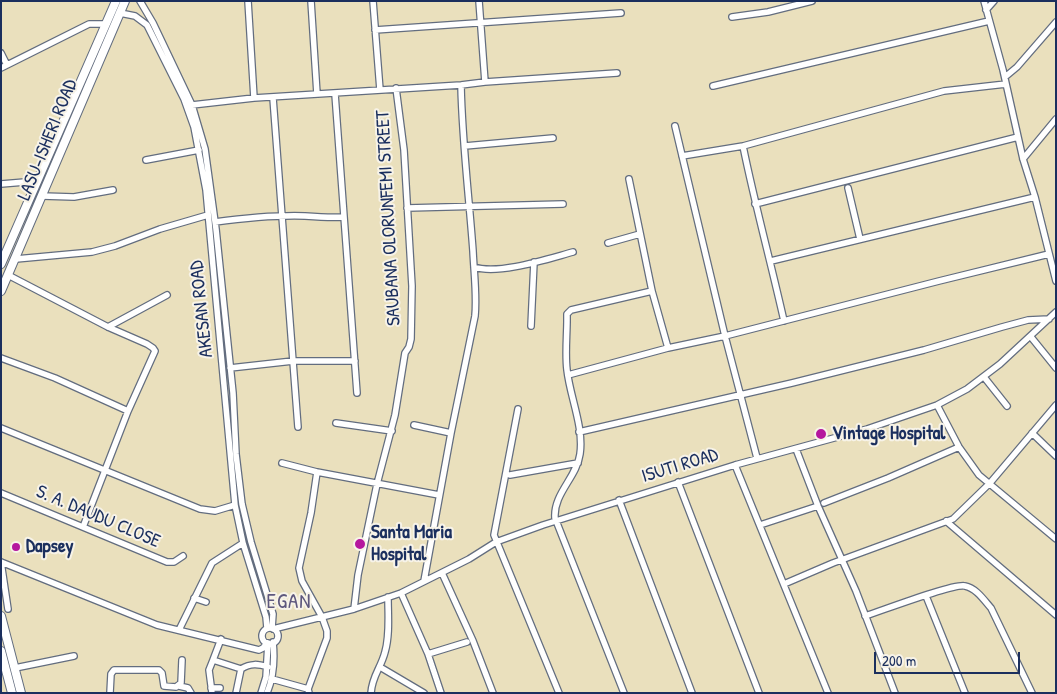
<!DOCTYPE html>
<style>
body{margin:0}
#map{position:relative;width:1057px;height:694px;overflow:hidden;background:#eae0bd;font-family:"Patrick Hand",sans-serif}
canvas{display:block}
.frame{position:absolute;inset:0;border:2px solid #1b2f5e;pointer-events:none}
.scale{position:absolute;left:874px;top:652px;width:146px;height:22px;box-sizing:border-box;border:2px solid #1b2f5e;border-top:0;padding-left:6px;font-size:15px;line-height:18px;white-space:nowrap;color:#1b2f5e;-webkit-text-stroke:4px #f7f3e8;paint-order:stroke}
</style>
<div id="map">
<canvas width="1057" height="694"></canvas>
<div class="frame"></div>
<div class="scale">200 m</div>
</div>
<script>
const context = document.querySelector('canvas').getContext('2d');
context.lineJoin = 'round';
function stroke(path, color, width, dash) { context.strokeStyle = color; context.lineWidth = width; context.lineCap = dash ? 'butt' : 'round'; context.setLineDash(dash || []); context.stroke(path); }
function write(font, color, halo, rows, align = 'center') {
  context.font = font + ' "Patrick Hand",sans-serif'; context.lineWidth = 4; context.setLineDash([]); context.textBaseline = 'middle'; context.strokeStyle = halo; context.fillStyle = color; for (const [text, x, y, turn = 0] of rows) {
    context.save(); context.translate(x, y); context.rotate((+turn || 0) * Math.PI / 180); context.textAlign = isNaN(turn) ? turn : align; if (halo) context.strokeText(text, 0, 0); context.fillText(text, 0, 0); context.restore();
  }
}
const minor = new Path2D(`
 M140,1L153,23L192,105L205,149L216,229L233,393L236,454L242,504L251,542L273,614L272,628
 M248,1L254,98
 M311,1L317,94
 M373,1L380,90
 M984,1L1003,70L1023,159L1035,197L1056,281
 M986,10L994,1
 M120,13L135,16L147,25L184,99L194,127L206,190L235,505L243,543L266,617L267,628
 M732,17L768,12L812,1
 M375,30L621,13
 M1,53L7,65
 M1,68L89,24H106
 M1005,77L1017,67L1056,22
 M485,82L617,73
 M713,86L989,21
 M335,94L357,393
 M273,98L298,427
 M192,105L254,98L461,85L485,82L479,1
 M675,126L725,336L757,458
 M465,146L553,138
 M743,146C755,205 771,263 784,321
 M682,156L743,146L944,91L1006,84
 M1023,159L1056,119
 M146,160L199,150
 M629,179L652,291L668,348
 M1,184L37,181
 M848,188L860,239
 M42,196L74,197L113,190
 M755,204L1018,137
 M407,208L563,204
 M215,222C245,218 275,215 305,216C318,217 331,218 344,217
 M608,243L640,234
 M16,259L92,252L115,246L160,229L208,215
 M771,261L1035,197
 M474,267C499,275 547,259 573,252
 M8,275L108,327L147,344L153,348L155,351L128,411L83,527
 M531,326L534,262
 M108,327L167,295
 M1031,337L1056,368
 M1,358L55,378L128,411
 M230,368L293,361H355
 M568,375L668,348L725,336L939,281L1049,254
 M984,377L1007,406
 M937,405L959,447L979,475L1056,539
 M518,409L494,535L559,693
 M336,423L392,431
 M414,425L451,433
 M1,428L200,509L215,511L235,505
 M579,432L792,383L924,350L1002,327L1028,320L1049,319
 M1032,433L1056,456
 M796,449L818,506L856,591L895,693
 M282,463L317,472L439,495
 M735,465L828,693
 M510,475L578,463
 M678,482L759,693
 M1,493L167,562H174L183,556
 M619,500L692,693
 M824,503L888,478L959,447
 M946,521L1056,615
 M760,525L818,506
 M1,562L157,625L259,650L263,648L267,643
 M1,562L8,609
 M442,573L473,641L493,693
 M424,581L451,433L475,316C477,295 474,273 473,251C469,196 462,140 461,85
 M784,584L833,563L953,519L990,483L1056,405
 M401,593L428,654L441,693
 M926,596L965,693
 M194,598L206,602
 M354,609L358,575L377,484L395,415L405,353L409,347L411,339L412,286L404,150L396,88
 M865,616C881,611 954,583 965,586C976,588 984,600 991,608L1032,693
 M262 636a8 8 0 1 1 16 0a8 8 0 1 1-16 0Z
 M273,629L354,609L401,593L469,559L496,542L543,525L735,465L867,429L937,405L967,389L1000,364L1056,312
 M179,630L212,563L243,543
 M221,639L213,660L241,669
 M428,654L467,642
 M380,667L424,693
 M15,668L74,656
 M272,679L308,689
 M179,686L188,688L191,693
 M211,688H220
 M110,693L111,674L114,670H159L162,673L164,686L176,687L181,683L182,660
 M212,693L209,670L213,660
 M236,693L241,669C251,663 258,664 268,667
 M261,693L266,677L268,643
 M267,693C274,676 275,661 273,642
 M309,693L308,689L327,638V631L322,617L302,581L299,568L311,513L317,472
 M371,693C372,676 381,668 385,652C390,635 388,615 388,597
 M624,693L555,518C553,494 577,477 580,454C584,427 570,397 567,370C565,354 567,336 567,320V314L571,310L652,291`);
const major = new Path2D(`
 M1,264L116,1
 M1,291L125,1
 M1,616L21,693
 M1,651L12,693`);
stroke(minor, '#636d7f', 8);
stroke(major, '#636d7f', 10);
stroke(minor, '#fff', 5.5);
stroke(major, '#fff', 8);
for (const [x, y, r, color] of [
 [821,434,6,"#b5179e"],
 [360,544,6,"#b5179e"],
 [16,547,5,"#b5179e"]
]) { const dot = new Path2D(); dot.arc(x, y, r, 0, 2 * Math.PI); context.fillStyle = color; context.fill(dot); stroke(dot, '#f7f3e8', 2); }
write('19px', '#1b2f5e', '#f7f3e8', [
 ["LASU-ISHERI ROAD",48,140,-68],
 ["SAUBANA OLORUNFEMI STREET",389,218,-93],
 ["AKESAN ROAD",202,309,-96],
 ["ISUTI ROAD",680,466,-17],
 ["S. A. DAUDU CLOSE",98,517,23]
]);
write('bold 19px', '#1b2f5e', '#f7f3e8', [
 ["Vintage Hospital",832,434],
 ["Santa Maria",371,533],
 ["Hospital",371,555],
 ["Dapsey",26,547]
], 'left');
context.letterSpacing = '1px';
write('21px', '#5e587e', '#f7f3e8', [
 ["EGAN",289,602]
]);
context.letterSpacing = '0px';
</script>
